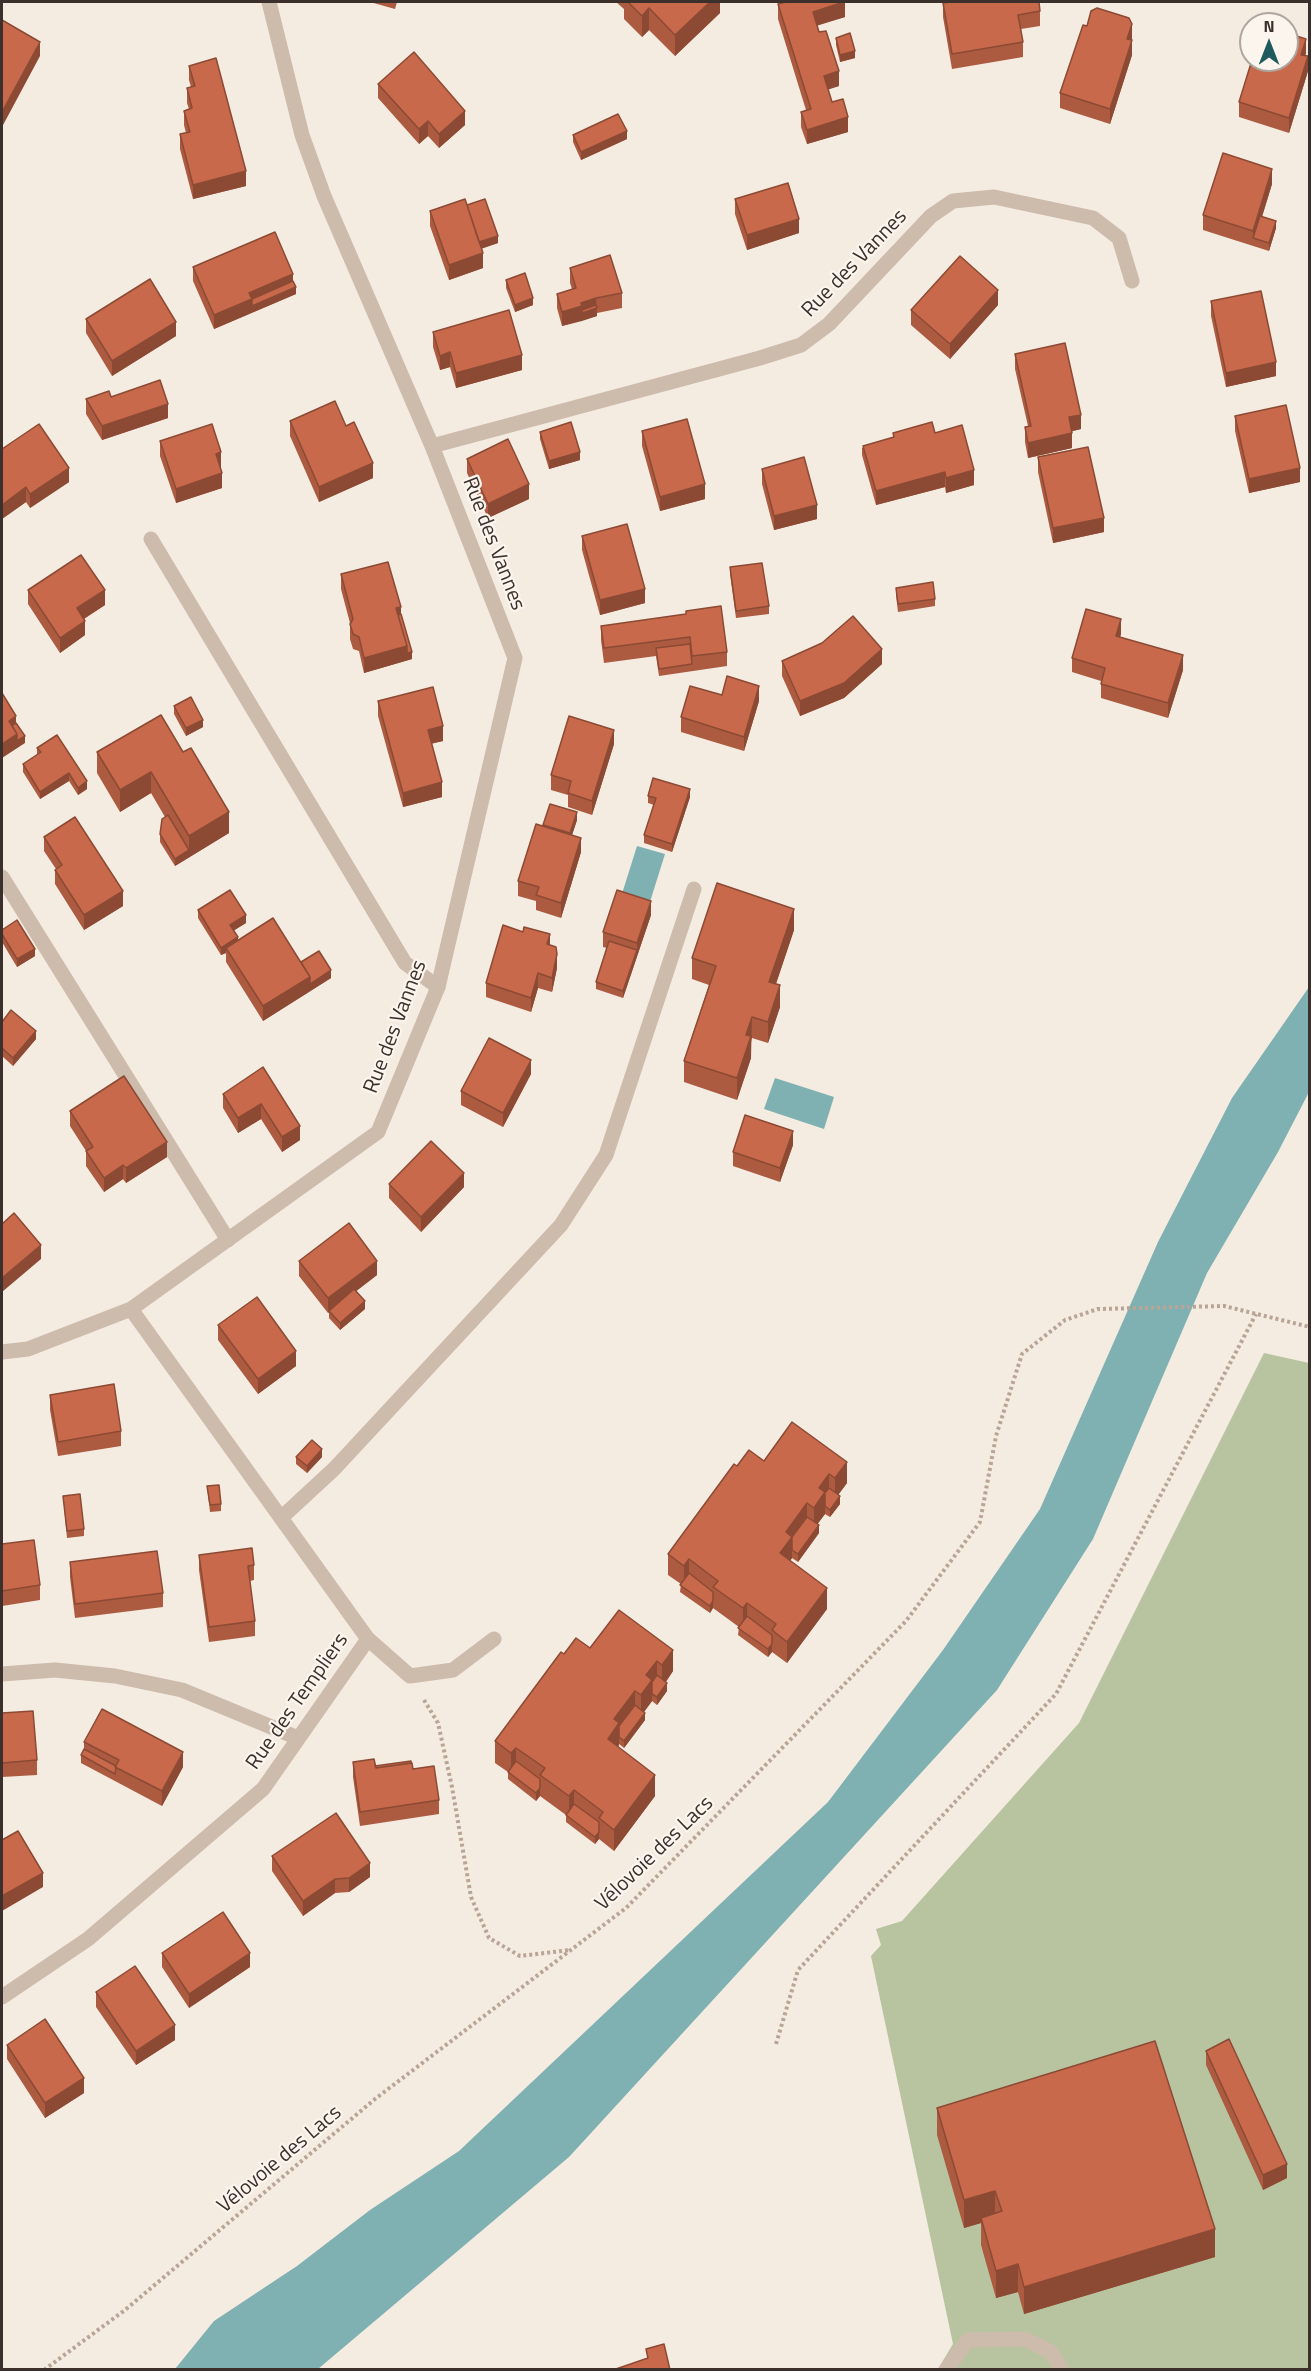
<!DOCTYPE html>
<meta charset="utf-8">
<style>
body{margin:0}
#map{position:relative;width:1311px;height:2371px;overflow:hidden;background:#f4ebe1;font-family:"Titillium Web",sans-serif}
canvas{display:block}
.frame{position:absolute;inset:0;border:3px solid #3b302b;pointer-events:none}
.north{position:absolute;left:1239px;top:12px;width:60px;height:60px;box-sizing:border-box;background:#fbf5ee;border:2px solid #aea6a0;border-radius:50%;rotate:0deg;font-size:16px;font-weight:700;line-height:24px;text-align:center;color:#3b302b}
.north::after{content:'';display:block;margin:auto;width:21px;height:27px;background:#1f5a5e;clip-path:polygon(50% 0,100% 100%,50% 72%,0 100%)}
</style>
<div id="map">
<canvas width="1311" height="2371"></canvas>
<div class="frame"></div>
<div class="north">N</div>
</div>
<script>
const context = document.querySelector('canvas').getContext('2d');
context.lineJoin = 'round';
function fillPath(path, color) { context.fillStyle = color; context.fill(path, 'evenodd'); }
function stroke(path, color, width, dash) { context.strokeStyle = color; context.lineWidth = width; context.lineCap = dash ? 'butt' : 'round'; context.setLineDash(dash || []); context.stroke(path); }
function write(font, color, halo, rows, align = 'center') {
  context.font = font + ' "Titillium Web",sans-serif'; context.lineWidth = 4.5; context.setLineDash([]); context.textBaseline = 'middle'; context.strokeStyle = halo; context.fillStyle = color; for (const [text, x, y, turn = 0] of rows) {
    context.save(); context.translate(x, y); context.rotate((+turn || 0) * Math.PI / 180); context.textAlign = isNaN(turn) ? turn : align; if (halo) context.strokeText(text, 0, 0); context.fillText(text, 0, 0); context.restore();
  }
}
fillPath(new Path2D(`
 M1264,1353L1309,1363V2369H938L953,2344L871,1956L881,1945L876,1929L902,1921L1079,1723Z`), '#b8c4a0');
fillPath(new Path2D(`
 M637,846L665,854L649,905L621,897Z
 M1309,987V1092L1278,1152L1207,1273L1093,1539L997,1690L569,2157L318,2369H175L214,2321L297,2266L370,2210L459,2151L828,1802L943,1650L1040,1509L1158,1242L1232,1098Z
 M775,1078L834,1097L824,1129L764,1109Z`), '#7fb0b2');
stroke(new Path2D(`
 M424,1700L438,1723L452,1787L471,1897L489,1938L520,1956L570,1950
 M776,2044L798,1970L1056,1694L1256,1314
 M44,2370L125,2310L375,2099L626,1908L906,1621L980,1522L996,1436L1022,1354L1065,1320L1098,1309L1224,1306L1310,1327`), '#b9a596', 4, [3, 3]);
stroke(new Path2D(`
 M151,539L405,963L438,987
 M2,877L228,1240
 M281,1518L334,1469L561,1225L606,1155L694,889
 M368,1639L410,1676L453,1670L494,1639
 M968,2340L1025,2339L1051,2352L1062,2370`), '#cdbbac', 15);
stroke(new Path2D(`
 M432,446L760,358L801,345L829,324L931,216L953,201L994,197L1093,218L1119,238L1132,281
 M2,1352L28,1349L131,1309L378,1132L438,987L515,658L432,446L324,196L302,135L269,2
 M2,1674L55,1670L115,1676L182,1690L298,1738
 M2,1997L88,1939L263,1789L368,1639L131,1309
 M946,2370L968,2340`), '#cdbbac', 15);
fillPath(new Path2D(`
 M370,2H397L395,9Z
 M616,2H720V13L675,56L649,30L642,37L624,19V9Z
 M943,3L1040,11V26L1021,29L1023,42V57L952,69L943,17Z
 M778,4L845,17L817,25L839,86L828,89L832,102L848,132L807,144L801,127V112L806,110L778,19Z
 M836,38L855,58L840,62L836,45Z
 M1132,39V55L1110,124L1060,108V93Z
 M1306,53L1305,56L1308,71L1289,133L1239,117V102Z
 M189,66L246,186L193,199L180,149V134L186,133L184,125V111L189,109L187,103V88L191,87L189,80Z
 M378,84L465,125L439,148L428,136L419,144L378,98Z
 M573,135L627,139L581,160L573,142Z
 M1272,184L1262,217L1276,228L1269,251L1203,230V215Z
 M735,199L799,233L747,250L735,214Z
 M467,205L498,243L482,248L483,268L449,280L430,226V211Z
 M193,267L293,281L296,294L214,329L193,281Z
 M570,268L622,293V308L597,313V316L562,326L557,308V294L572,289L570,283Z
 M506,280L533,305L515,312L506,288Z
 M1211,301L1276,376L1226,387L1211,316Z
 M998,305L950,359L911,325V310Z
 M86,319L176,336L112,376L86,333Z
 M433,332L522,370L456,388L450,367L440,370L433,347Z
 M1015,354L1081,429L1072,431V448L1028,458L1025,442V427L1028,426L1015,369Z
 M111,397L168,418L102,440L86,414V399Z
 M1235,416L1300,482L1249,493L1235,431Z
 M290,421L346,426L373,478L319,502L290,436Z
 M642,431L705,499L660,511L642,446Z
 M540,432L580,460L549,469L540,439Z
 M893,433H935L974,485L946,493L945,487L876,505L862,455V448L893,437Z
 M160,441L221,467H220L222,488L176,503L160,456Z
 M2,449L69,482L30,508L26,502L2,519Z
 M1038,457L1104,532L1053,543L1038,472Z
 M467,459L529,499L488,518L467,473Z
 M762,469L817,519L774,530L762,484Z
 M582,536L645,603L600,615L582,550Z
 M730,567L769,606V614L736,618L730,574Z
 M341,574L401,614L412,659L364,673L359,651L353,649L350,639V623L341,589Z
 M896,588L935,599V606L898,612L896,595Z
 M28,590L105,605L84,619L85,635L60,653L28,604Z
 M686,614L727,652V666L659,676L656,656L604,663L601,640V626Z
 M1121,634L1120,637L1183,670L1168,718L1101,698V681L1072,672V658Z
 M782,661L882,664L844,698L800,716L782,676Z
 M722,695L759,701L744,751L681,732V717Z
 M378,701L443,741L431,744L442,797L403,807L378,716Z
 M174,706L203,727L186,736L174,714Z
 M161,715L229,833L175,866L160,842V834L165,817L151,793L120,812L97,773V752Z
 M614,744L592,815L568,807V795L551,790V775Z
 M37,748L87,789L78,795L69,781L40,799L23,772V764L37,755Z
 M648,796L690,797L672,852L644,843V835L654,805L648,803Z
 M577,820L572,835L581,852L561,918L536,910V901L518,896V881L543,825Z
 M44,837L123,906L84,930L55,884V870L56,869L44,851Z
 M198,910L246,923L234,930L238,939L301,962L331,978L263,1021L226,962V953L221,955L198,918Z
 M651,915L623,998L596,989V982L607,948L603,947V932Z
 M2,930L35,956L17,967L2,942Z
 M794,930L776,984L780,1007L768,1043L752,1038L751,1042V1058L737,1100L684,1082V1061L709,985L692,979V958Z
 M550,945L557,968L552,992L538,988L531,1012L486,997V983Z
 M2,1022L36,1039L13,1066L2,1056Z
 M263,1067L300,1140L282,1152L261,1119L238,1133L223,1108V1094Z
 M531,1074L503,1127L461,1105V1091Z
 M70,1111L167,1157L126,1183L123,1179L104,1192L86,1166V1151L70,1126Z
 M793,1145L780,1182L733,1166V1152Z
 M389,1184L464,1187L421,1232L389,1198Z
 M299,1261L377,1275L356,1291L365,1309L340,1330L329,1318V1312L328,1313L299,1276Z
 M218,1325L296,1366L258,1394L218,1340Z
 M50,1395L121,1431V1446L58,1456L50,1410Z
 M792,1422L847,1483L838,1495L840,1504L830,1517L825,1514L817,1524L819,1533L798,1562L792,1558L790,1561L827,1609L787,1663L772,1652L768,1657L738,1635L739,1627L713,1608L710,1613L680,1592L681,1584L668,1575V1554L737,1466L764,1461Z
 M296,1457H322L307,1473L296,1464Z
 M207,1486L221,1504V1511L210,1512Z
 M63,1496L84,1529V1536L67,1538Z
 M2,1544L40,1585V1600L2,1606Z
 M199,1555L254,1565V1580L250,1581L255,1621V1636L209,1642L199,1570Z
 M70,1562L163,1593V1607L75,1618L70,1577Z
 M619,1610L673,1671L666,1682L667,1691L657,1705L652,1701L644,1712L645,1720L624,1748L619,1744L618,1747L655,1796L614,1851L599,1839L595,1844L566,1822V1815L540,1796L536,1801L508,1779V1772L495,1763V1741L564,1654L590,1648Z
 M2,1713L37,1760V1775L2,1777Z
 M84,1742L183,1767L162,1806L81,1763V1755L84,1749Z
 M353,1762L375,1766L413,1769L439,1800V1814L360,1826L353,1777Z
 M272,1856L370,1877L349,1892L335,1893L303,1916L272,1871Z
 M162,1953L250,1967L189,2008L162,1967Z
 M96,1992L175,2040L136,2065L96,2007Z
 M7,2045L84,2093L45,2118L7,2059Z
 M1206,2051L1287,2178L1263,2190L1206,2065Z
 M937,2108L1215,2257L1024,2314L1018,2292L996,2298L981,2245V2223L964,2228L937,2135Z`), '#ac5a40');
fillPath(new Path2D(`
 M710,2H720V13L675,56V35Z
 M845,2V17L813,27V12Z
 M649,8V30L642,37V16Z
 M1132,24V39L1127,54V39Z
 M1306,39V53L1301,69V55Z
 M1132,40V55L1110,124V109Z
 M40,42V56L2,127V112Z
 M855,51V58L840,62V55Z
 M1308,56V71L1289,133V118Z
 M839,71V86L824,91V76Z
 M465,111V125L439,148V134Z
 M848,117V132L807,144V130Z
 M428,121V136L419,144V129Z
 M627,131V139L581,160V152Z
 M1272,169V184L1255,239L1253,238V231Z
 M246,171V186L193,199V185Z
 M799,219V233L747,250V235Z
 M1276,221V228L1269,251V243Z
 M498,236V243L478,250V242Z
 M483,253V268L449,280V265Z
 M293,274V288L296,287V294L214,329V315L249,293Z
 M998,290V305L950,359V344Z
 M533,298V305L515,312V305Z
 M596,298L597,316L582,321V313V321L562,326V312L581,303Z
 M176,322V336L112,376V361Z
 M450,352V367L440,370V356Z
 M522,355V370L456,388V373Z
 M1276,362V376L1226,387V373Z
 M168,404V418L102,440V426Z
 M1081,415V429L1069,432V417Z
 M1072,433V448L1028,458V443Z
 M221,452V467L216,468V454Z
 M580,452V460L549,469V461Z
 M373,463V478L319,502V487Z
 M69,468V482L30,508V494Z
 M1300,468V482L1249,493V479Z
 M974,470V485L946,493V478Z
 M945,472V487L876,505V491Z
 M222,473V488L176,503V489Z
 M529,484V499L488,518V504Z
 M705,484V499L660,511V497Z
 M26,487V502L2,519V505Z
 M817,505V519L774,530V516Z
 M1104,518V532L1053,543V528Z
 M645,589V603L600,615V600Z
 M105,590V605L77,623V608Z
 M401,607V621L398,622L396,608Z
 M1121,619V634L1116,650V636Z
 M85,621V635L60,653V638Z
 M407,646L412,652V659L364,673V658Z
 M882,649V664L844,698L800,716V701Z
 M1183,655V670L1168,718V703Z
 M759,686V701L744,751V737Z
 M16,716V730L9,721Z
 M203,720V727L186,736V728Z
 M443,726V741L428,744V730Z
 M614,730V744L592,815V801Z
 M17,734L25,736V743L2,758V744Z
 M151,772V793L120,812V790Z
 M69,773V781L40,799V792Z
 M87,781V789L78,795V788Z
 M442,782V797L403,807V793Z
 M690,789V797L672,852V844Z
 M229,812V833L175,866V859L189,850V836Z
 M577,812V820L570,841V833Z
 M581,838V852L561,918V903Z
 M123,891V906L84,930V915Z
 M651,901V915L623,998V991L637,950V943Z
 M794,909V930L769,1004V982Z
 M246,915V923L230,933V925Z
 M550,934V949L547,944Z
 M238,937V945L226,948V953L221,955V948Z
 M35,949V956L17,967V959Z
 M557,954V968L552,992V978Z
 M331,970V978L263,1021V1006L310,977Z
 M538,973V988L531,1012V998Z
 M780,985V1007L768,1043V1022Z
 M752,1017L751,1058L737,1100V1078L746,1035Z
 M36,1031V1039L13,1066V1058Z
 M531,1060V1074L503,1127V1113Z
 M261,1104V1119L238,1133V1118Z
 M300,1126V1140L282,1152V1137Z
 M793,1131V1145L780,1182V1168Z
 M167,1142V1157L126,1183V1168Z
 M123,1165V1179L104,1192V1178Z
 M464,1173V1187L421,1232V1217Z
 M41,1245V1259L2,1292V1278Z
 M377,1261V1275L328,1313V1298Z
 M365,1301V1309L340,1330V1323Z
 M296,1351V1366L258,1394V1379Z
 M322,1449V1457L307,1473V1466Z
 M847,1462V1483L835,1499V1478Z
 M829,1474V1495L825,1501V1514L814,1529V1508L819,1488Z
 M840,1496V1504L830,1517V1510Z
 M807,1503V1525L792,1545V1558L780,1575V1553L786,1532Z
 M819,1525V1533L798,1562V1554Z
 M689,1559V1581L684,1587V1566Z
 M827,1588V1609L787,1663V1642Z
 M713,1601V1608L710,1613V1606Z
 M747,1603V1624L743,1629V1608Z
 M772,1644V1652L768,1657V1649Z
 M673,1650V1671L662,1687V1665Z
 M657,1661V1683L652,1689V1701L641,1716V1695L646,1675Z
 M667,1683V1691L657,1705V1697Z
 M635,1691V1712L619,1733V1745L608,1761V1739L614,1719Z
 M645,1713V1720L624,1748V1741Z
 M516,1748V1769L511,1774V1753Z
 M183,1752V1767L162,1806V1791Z
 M655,1775V1796L614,1851V1830Z
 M540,1788V1796L536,1801V1793Z
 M574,1790V1811L569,1818V1796Z
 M599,1832V1839L595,1844V1837Z
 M370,1863V1877L349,1892V1878Z
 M43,1873V1887L2,1911V1896Z
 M335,1879V1893L303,1916V1901Z
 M250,1953V1967L189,2008V1994Z
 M175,2025V2040L136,2065V2051Z
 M84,2078V2093L45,2118V2103Z
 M1287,2164V2178L1263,2190V2175Z
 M995,2191V2218H981V2223L964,2228V2200Z
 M1215,2229V2257L1024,2314V2287Z
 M1018,2264V2292L996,2298V2271Z`), '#8c4a34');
const building = new Path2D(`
 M628,2H710L675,35L649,8L642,16Z
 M786,2H844L813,12L819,32L826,31L839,71L824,76L832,102L843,99L848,117L807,130L801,112L811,109L778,4Z
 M951,2H1039L1040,11L1018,15L1023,42L952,54L943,3Z
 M1097,8L1129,18L1132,24L1127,39L1132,40L1110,109L1060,93L1083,25L1087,26L1091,11Z
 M2,20L40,42L2,112Z
 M850,33L855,51L840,55L836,38Z
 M1287,33L1306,39L1301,55L1308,56L1289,118L1239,102L1252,60H1287Z
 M414,52L465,111L439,134L428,121L419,129L378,84Z
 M216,58L246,171L193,185L180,134L190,132L184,111L192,108L187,88L195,86L189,66Z
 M618,114L627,131L581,152L573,135Z
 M1223,153L1272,169L1253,231L1203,215Z
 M788,183L799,219L747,235L735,199Z
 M465,199L483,253L449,265L430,211Z
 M485,199L498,236L479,242L467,205Z
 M1260,216L1276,221L1269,243L1253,238Z
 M275,232L293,274L249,293L252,299L214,315L193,267Z
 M610,255L622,293L596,298L581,303L582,306L562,312L557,294L576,288L570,268Z
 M960,256L998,290L950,344L911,310Z
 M525,273L533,298L515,305L506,280Z
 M150,279L176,322L112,361L86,319Z
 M293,281L296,287L252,306V299Z
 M1261,291L1276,362L1226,373L1211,301Z
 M596,305L597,308L582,313V310Z
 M509,310L522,355L456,373L450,352L440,356L433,332Z
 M1065,343L1081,415L1069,417L1072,433L1028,443L1025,427L1031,426L1015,354Z
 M160,380L168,404L102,426L86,399L109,391L111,397Z
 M335,401L346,426L354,422L373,463L319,487L290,421Z
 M1286,405L1300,468L1249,479L1235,416Z
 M687,419L705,484L660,497L642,431Z
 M571,422L580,452L549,461L540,432Z
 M932,422L935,433L962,425L974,470L946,478L945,472L876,491L863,446L894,437L893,433Z
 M39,424L69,468L30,494L26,487L2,505V449Z
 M212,424L221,452L216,454L222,473L176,489L160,441Z
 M508,439L529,484L488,504L467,459Z
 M1088,447L1104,518L1053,528L1038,457Z
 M804,457L817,505L774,516L762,469Z
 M627,524L645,589L600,600L582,536Z
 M81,555L105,590L77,608L85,621L60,638L28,590Z
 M388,562L401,607L396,608L407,646L364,658L359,637L353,634L350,624L353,619L341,574Z
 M762,563L769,606L736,611L730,567Z
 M933,582L935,599L898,604L896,588Z
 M721,606L727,652L692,656L690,637L604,648L601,626L686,614V611Z
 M1086,609L1121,619L1116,636L1183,655L1168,703L1101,684L1105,668L1072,658Z
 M401,614L412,652L407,653V646L398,615Z
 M853,616L882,649L844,683L800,701L782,661L822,643Z
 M690,644L692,664L659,669L656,648Z
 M727,676L759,686L744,737L681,717L690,686L722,695Z
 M433,687L443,726L428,730L442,782L403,793L378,701Z
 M2,693L16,716L9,721L17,734L2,744Z
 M191,697L203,720L186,728L174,706Z
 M161,715L183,752L191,748L229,812L189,836L151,772L120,790L97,752Z
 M569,716L614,730L592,801L568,793L571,781L551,775Z
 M16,723L25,736L17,741V734L12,726Z
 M57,735L87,781L78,788L69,773L40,792L23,764L41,752L37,748Z
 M653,778L690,789L672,844L644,835L656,798L648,796Z
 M550,804L577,812L570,833L543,825Z
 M168,815L189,850L175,859L160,834L162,819Z
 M75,817L123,891L84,915L55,870L62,865L44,837Z
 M536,824L581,838L561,903L536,895L539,887L518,881Z
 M717,883L794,909L769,982L780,985L768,1022L752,1017L746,1035L751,1036L737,1078L684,1061L716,966L692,958Z
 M230,890L246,915L230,925L238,937L221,948L198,910Z
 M617,890L651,901L637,943L603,932Z
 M273,918L310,977L263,1006L226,948Z
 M17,920L35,949L17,959L2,934V930Z
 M503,925L523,932L524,927L550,934L547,944L556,947L557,954L552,978L538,973L531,998L486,983Z
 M609,941L637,950L623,991L596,982Z
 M319,951L331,970L310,984V977L301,962Z
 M11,1010L36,1031L13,1058L2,1048V1022Z
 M489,1038L531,1060L503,1113L461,1091Z
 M263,1067L300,1126L282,1137L261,1104L238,1118L223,1094Z
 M124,1076L167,1142L126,1168L123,1165L104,1178L86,1151L93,1147L70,1111Z
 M745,1115L793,1131L780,1168L733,1152Z
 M431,1141L464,1173L421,1217L389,1184Z
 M14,1213L41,1245L2,1278V1224Z
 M349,1223L377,1261L328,1298L299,1261Z
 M354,1289L365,1301L340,1323L329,1311Z
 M257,1297L296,1351L258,1379L218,1325Z
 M114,1384L121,1431L58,1442L50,1395Z
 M792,1422L847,1462L835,1478L829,1474L819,1488L825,1492L814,1508L807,1503L786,1532L792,1537L780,1553L827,1588L787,1642L772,1630L776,1624L747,1603L743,1608L713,1587L718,1581L689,1559L684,1566L668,1554L734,1464L737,1466L749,1450L764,1461Z
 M312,1440L322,1449L307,1466L296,1457Z
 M219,1485L221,1504L210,1505L207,1486Z
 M829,1488L840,1496L830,1510L825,1506V1493Z
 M80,1494L84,1529L67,1531L63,1496Z
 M807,1517L819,1525L798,1554L792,1550V1537Z
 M34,1540L40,1585L2,1591V1544Z
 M252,1548L254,1565L248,1566L255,1621L209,1627L199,1555Z
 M157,1551L163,1593L75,1604L70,1562Z
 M689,1573L713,1592V1601L710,1606L680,1585Z
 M619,1610L673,1650L662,1665L657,1661L646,1675L652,1680L641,1695L635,1691L614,1719L619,1723L608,1739L655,1775L614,1830L599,1818L603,1812L574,1790L569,1796L540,1775L545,1768L516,1748L511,1753L495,1741L561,1652L564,1654L576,1638L590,1648Z
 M747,1616L772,1635V1644L768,1649L738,1628Z
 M657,1675L667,1683L657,1697L652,1694V1682Z
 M635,1705L645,1713L624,1741L619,1737V1726Z
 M102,1709L183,1752L162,1791L115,1767L119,1760L84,1742Z
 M33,1711L37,1760L2,1763V1713Z
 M84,1749L116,1766L115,1774L81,1755Z
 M374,1759L376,1768L412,1763L413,1769L434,1766L439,1800L360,1812L353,1762Z
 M411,1761V1763L376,1768L375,1766Z
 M516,1761L540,1779V1788L536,1793L508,1772Z
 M574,1804L599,1822V1832L595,1837L566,1815Z
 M336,1813L370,1863L349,1878L335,1879L303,1901L272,1856Z
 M18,1831L43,1873L2,1896V1840Z
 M223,1912L250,1953L189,1994L162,1953Z
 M135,1966L175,2025L136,2051L96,1992Z
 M45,2019L84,2078L45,2103L7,2045Z
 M1229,2039L1287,2164L1263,2175L1206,2051Z
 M1155,2041L1215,2229L1024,2287L1018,2264L996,2271L981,2218L1002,2211L995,2191L964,2200L937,2108Z
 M664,2344L670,2370H613L648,2358L646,2349Z`);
fillPath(building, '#c8694b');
stroke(building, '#8c4a34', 1.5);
write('21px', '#3b302b', '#fbf5ee', [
 ["Rue des Vannes",855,264,-46],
 ["Rue des Vannes",493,544,69],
 ["Rue des Vannes",396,1027,-69],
 ["Rue des Templiers",298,1702,-55],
 ["Vélovoie des Lacs",655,1854,-44],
 ["Vélovoie des Lacs",280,2160,-40]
]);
</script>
